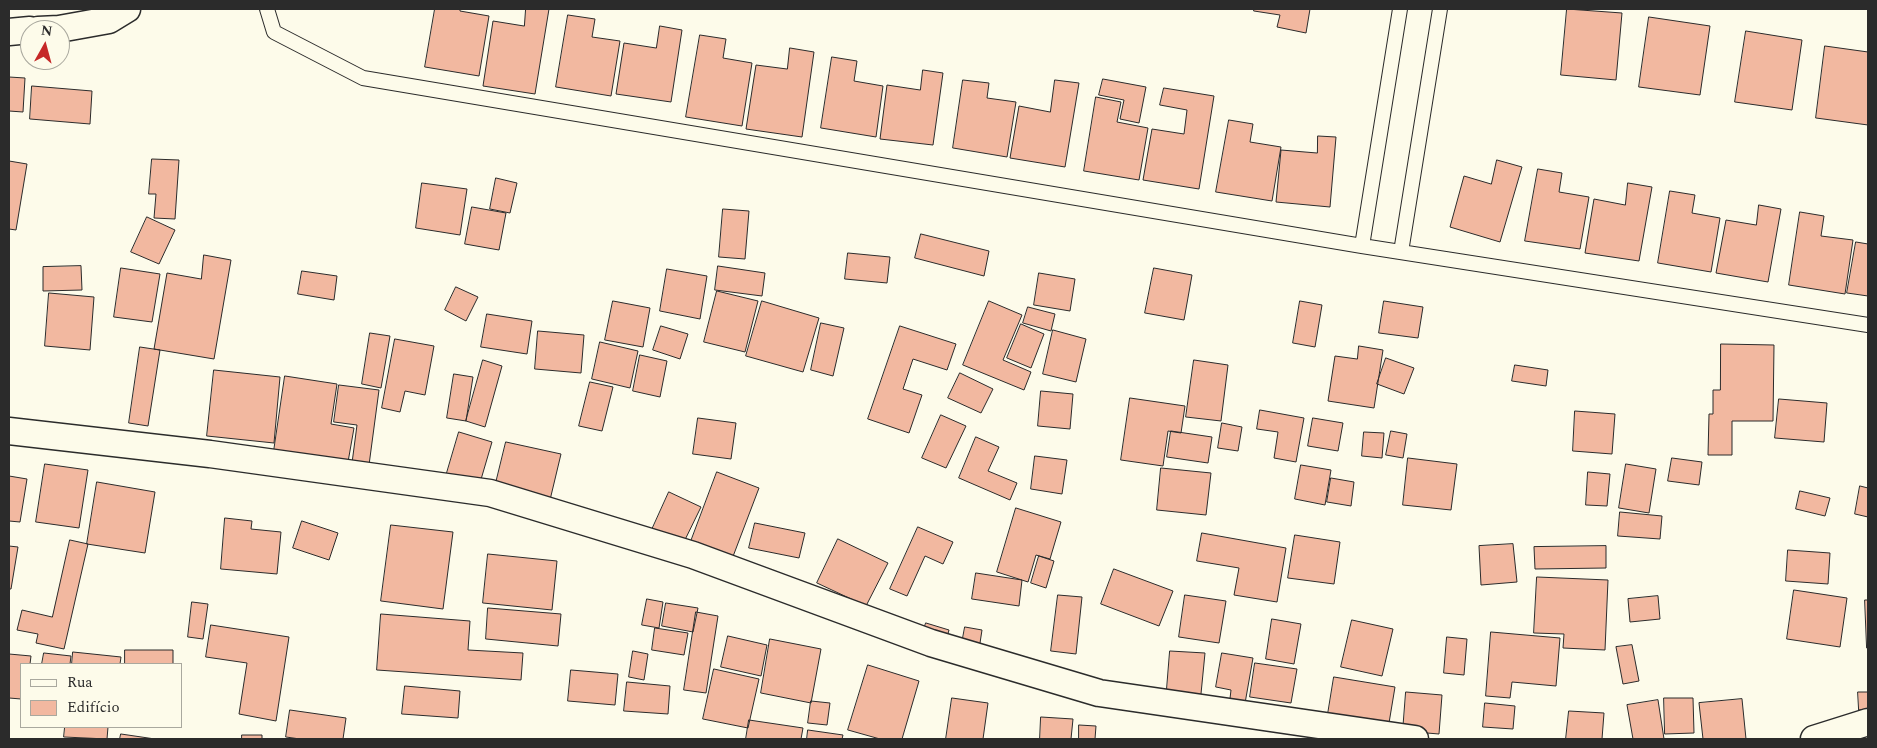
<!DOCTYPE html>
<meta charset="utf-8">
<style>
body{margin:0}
#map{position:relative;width:1877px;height:748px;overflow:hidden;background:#fdfbea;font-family:Spectral,serif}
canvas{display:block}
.frame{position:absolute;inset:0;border:10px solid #2b2b2b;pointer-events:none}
.legend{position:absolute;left:20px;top:663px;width:162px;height:65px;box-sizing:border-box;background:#fdfbea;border:1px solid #a9a89e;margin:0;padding:6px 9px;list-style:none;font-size:15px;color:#2b2b2b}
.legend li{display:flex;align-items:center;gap:10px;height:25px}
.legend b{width:25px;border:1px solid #a9a89e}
.north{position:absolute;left:20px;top:20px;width:50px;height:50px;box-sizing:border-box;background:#fdfbea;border:1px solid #a9a89e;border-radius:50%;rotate:7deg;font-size:14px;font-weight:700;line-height:20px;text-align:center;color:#2b2b2b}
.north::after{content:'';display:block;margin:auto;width:18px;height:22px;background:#c62828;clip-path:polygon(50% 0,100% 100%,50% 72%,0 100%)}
</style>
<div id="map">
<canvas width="1877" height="748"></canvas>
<div class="frame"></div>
<ul class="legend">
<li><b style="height:6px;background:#fdfbea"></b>Rua</li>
<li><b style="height:14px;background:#f2b8a0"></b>Edifício</li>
</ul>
<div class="north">N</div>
</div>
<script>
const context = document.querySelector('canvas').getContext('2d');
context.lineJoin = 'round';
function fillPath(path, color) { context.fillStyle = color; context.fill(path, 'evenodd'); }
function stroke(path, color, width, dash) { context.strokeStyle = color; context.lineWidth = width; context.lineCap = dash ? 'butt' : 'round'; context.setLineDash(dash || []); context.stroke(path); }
const building = new Path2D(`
 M435,9H460V11L489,16L479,76L425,67Z
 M526,9H549L535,94L483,86L493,21L524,26Z
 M1254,9H1310L1306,33L1277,27L1280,15L1254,11Z
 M1567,9L1622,13L1616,80L1561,75Z
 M568,15L595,19L592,37L620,41L611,96L556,87Z
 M1649,17L1710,26L1700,95L1639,87Z
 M660,26L682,30L671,102L616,94L624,43L656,48Z
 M1746,31L1802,40L1792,110L1735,102Z
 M700,35L726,39L723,58L752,63L742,126L686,117Z
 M1825,46L1868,52V125L1816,118Z
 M790,48L814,52L802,137L746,129L756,65L787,69Z
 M832,57L857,61L854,81L883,86L876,137L821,128Z
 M923,70L943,73L933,145L880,139L887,85L920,90Z
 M9,77L25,78L23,112L9,111Z
 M1103,79L1146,87L1139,123L1120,119L1124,100L1099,95Z
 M963,80L989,83L987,98L1016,102L1007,157L953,148Z
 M1055,80L1079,83L1065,167L1010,158L1019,106L1050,112Z
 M32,86L92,91L90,124L30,119Z
 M1164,88L1214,96L1199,189L1143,180L1152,129L1184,134L1187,110L1160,105Z
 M1096,97L1121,102L1117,122L1148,128L1139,180L1084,171Z
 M1229,120L1253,124L1250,142L1281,147L1272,201L1216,192Z
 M1318,136L1336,137L1330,207L1276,202L1281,150L1317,153Z
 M152,159L179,160L175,219L154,218L156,194H149Z
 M1497,160L1522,167L1500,242L1450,227L1464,176L1491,184Z
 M9,161L27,164L16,230L9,229Z
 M1538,169L1562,173L1559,192L1589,197L1580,249L1525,241Z
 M496,178L517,183L510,213L490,209Z
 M422,183L467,189L460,235L416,228Z
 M1628,183L1652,187L1639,261L1585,253L1594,199L1625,205Z
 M1670,191L1695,195L1692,213L1720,218L1711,272L1658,263Z
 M1759,205L1781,209L1768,282L1716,273L1726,220L1756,225Z
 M472,207L506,213L499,250L465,244Z
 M723,209L749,211L745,259L719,257Z
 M1800,212L1824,216L1821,236L1853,240L1845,294L1789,285Z
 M147,217L175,230L159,264L131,252Z
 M921,234L989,251L984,276L915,258Z
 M1856,242L1868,244V296L1847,293Z
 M848,253L890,257L887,283L845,279Z
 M204,255L231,260L214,359L154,349L167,273L201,279Z
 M81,266L82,290L43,291V267Z
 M718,266L765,273L762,296L715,290Z
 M121,268L160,274L152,322L114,317Z
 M1154,268L1192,275L1184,320L1145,313Z
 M667,269L707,276L700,319L660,311Z
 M302,271L337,276L334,300L298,294Z
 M1039,273L1075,279L1070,311L1034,305Z
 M456,287L478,297L466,321L445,310Z
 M717,291L758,301L745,352L704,342Z
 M49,293L94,297L90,350L45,346Z
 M613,301L650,308L643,347L605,340Z
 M762,301L819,318L803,372L746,356Z
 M989,301L1022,315L1003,360L1031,372L1024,390L963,365Z
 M1300,301L1322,305L1315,347L1293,343Z
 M1384,301L1423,307L1418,338L1379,333Z
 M1028,307L1055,314L1051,331L1023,323Z
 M487,314L532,321L527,354L481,347Z
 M821,323L844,328L833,376L811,370Z
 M1021,324L1044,334L1031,368L1007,358Z
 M661,326L688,334L680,359L653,350Z
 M900,326L956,344L947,370L913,359L903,389L922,395L909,433L868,419Z
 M1053,330L1086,339L1076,382L1043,374Z
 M538,331L584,335L581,373L535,369Z
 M370,333L390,336L381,388L362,384Z
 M395,339L434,346L425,395L405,391L400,412L382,408Z
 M600,342L638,351L630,388L592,379Z
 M1721,344L1774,345L1773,421H1732V455H1708L1709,414H1713V390H1720Z
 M1359,346L1383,350L1374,408L1328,401L1335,356L1357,359Z
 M140,347L160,350L148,426L129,423Z
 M640,355L667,361L660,397L633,391Z
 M1386,358L1414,368L1404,394L1377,384Z
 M483,360L502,366L485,427L466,421Z
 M1194,360L1228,365L1221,421L1186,417Z
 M1515,365L1548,370L1546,386L1512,381Z
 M214,370L280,377L274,443L207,436Z
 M960,373L993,389L981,413L948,398Z
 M454,374L473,377L466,421L447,418Z
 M285,376L337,384L331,424L354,428L348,462L274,451Z
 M590,382L613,387L602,431L579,426Z
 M339,385L379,390L369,465L352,463L357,425L334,422Z
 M1041,391L1073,394L1070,429L1038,426Z
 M1130,398L1185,406L1181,433L1168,431L1163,466L1121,460Z
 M1779,399L1827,403L1824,442L1775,438Z
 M1260,410L1304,418L1296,462L1274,458L1278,432L1257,429Z
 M1575,411L1615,414L1612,454L1573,451Z
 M941,415L966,426L946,468L922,458Z
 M698,418L736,423L731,459L693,454Z
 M1313,418L1343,423L1338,451L1308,446Z
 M1222,423L1242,427L1238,451L1218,448Z
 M1171,431L1212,437L1208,463L1167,457Z
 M1391,431L1407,434L1403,458L1386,455Z
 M459,432L492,442L477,493L444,483Z
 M1364,432L1384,433L1382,458L1362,456Z
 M976,437L999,447L988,471L1017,483L1010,500L959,478Z
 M506,442L561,454L550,500L495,487Z
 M1035,456L1067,460L1062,494L1031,489Z
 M1408,458L1457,464L1451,510L1403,505Z
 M1672,458L1702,462L1699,485L1668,481Z
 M45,464L88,470L79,528L36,522Z
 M1626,464L1656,469L1649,513L1619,508Z
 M1301,465L1331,470L1325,505L1295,499Z
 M1161,468L1211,473L1206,515L1157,510Z
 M717,472L759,488L729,567L687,552Z
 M1588,472L1610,474L1607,506L1586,505Z
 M9,476L27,479L20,522L9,521Z
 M1331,478L1354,482L1351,506L1327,502Z
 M97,482L155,492L145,553L87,544Z
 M1860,486L1868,488V517L1855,514Z
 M1800,491L1830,498L1825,516L1796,509Z
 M669,492L701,507L681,548L650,534Z
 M1016,508L1061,522L1050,559L1036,555L1028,582L997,572Z
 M1620,512L1662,516L1660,539L1618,536Z
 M225,518L252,521L251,529L281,532L277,574L221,569Z
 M302,521L338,533L329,560L293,548Z
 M755,523L805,533L799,558L749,548Z
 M391,525L453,532L443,609L381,601Z
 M918,527L953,542L943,564L925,556L907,596L890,589Z
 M1202,533L1286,548L1277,602L1234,595L1239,568L1197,561Z
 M1295,535L1340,542L1334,584L1288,578Z
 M838,539L888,563L866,606L817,583Z
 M70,540L88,544L64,649L36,643L38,634L17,630L22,610L52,617Z
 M1513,544L1517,582L1481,585L1479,546Z
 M9,546L18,547L11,589H9Z
 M1606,546V568L1535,569L1534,547Z
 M1788,550L1830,553L1828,584L1786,581Z
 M488,554L557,561L552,610L483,603Z
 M1039,556L1054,561L1046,588L1031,583Z
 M1114,569L1173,591L1159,626L1101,604Z
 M976,573L1022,580L1019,606L972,599Z
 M1537,577L1608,580L1605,650L1563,648L1564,634L1534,633Z
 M1794,590L1847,598L1840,647L1787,639Z
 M1058,595L1082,597L1076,654L1051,651Z
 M1185,595L1226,601L1219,643L1179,637Z
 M1658,596L1660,619L1630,622L1628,599Z
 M647,599L663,602L659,628L642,625Z
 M1865,600H1868V648H1867Z
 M192,602L208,604L203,639L188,637Z
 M666,603L698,608L693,632L662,626Z
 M488,608L561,614L558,646L486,639Z
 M696,612L718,616L706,693L684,690Z
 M381,614L470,621L468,650L523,653L521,680L377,670Z
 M1272,619L1301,624L1294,664L1266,659Z
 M1352,620L1393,629L1382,676L1341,667Z
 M926,623L949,630L944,648L920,641Z
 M211,625L289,637L276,721L239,714L247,663L206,657Z
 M965,627L982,630L978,656L960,654Z
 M655,628L688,633L684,655L652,650Z
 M1491,632L1560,638L1556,686L1512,682L1510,698L1486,696Z
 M728,636L767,645L761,676L721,667Z
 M1447,637L1467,639L1464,675L1444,673Z
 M770,639L821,649L811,703L761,693Z
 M1632,645L1639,681L1623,684L1616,647Z
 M125,650H173V664H125Z
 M633,651L648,654L644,680L629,677Z
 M1170,651L1205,653L1200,704L1166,701Z
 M73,652L121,657L120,664H72Z
 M44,653L71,656L70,664H42Z
 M1222,653L1253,658L1244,709L1229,707L1231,690L1216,687Z
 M9,654L31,656L30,664H21V699L9,698Z
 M1255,663L1297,669L1291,703L1250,697Z
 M868,665L919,681L902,739H880L848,730Z
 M714,669L759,679L748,728L703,719Z
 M571,670L618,674L615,705L568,701Z
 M1334,677L1395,687L1388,729L1327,720Z
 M627,682L670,686L668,714L624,711Z
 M405,686L460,691L458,718L402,714Z
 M1406,692L1442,695L1439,734L1403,731Z
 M1858,692H1868V709L1859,710Z
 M952,698L988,703L983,739H946Z
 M1664,698H1693L1694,733L1665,734Z
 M1742,699L1746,739H1703L1699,703Z
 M1658,700L1664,739H1633L1627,705Z
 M811,701L830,703L827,725L808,723Z
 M1485,703L1515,706L1513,729L1483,727Z
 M290,710L346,718L343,739H300L286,737Z
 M1569,711L1604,713L1602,739H1566Z
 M1041,717L1073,719L1071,739H1040Z
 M749,720L803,728L801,739H746Z
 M1079,725L1096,726L1095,739H1079Z
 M65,727H108L107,739L64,737Z
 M808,730L843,735L842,739H807Z
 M121,734L155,739H120Z
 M242,735H262V739H242Z`);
fillPath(building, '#f2b8a0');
stroke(building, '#2b2b2b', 1);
const service = new Path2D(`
 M267,9L274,32L363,78L1362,246L1868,325
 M1362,246L1400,9
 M1401,252L1440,9`);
const minor = new Path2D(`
 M38,30L59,29L109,20L127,9
 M9,32L30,30
 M9,431L210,454L490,493L693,555L931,643L1099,693L1415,739
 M1814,739L1868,722`);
stroke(service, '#2b2b2b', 16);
stroke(minor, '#2b2b2b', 29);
stroke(service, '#fdfbea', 14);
stroke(minor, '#fdfbea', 26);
</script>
